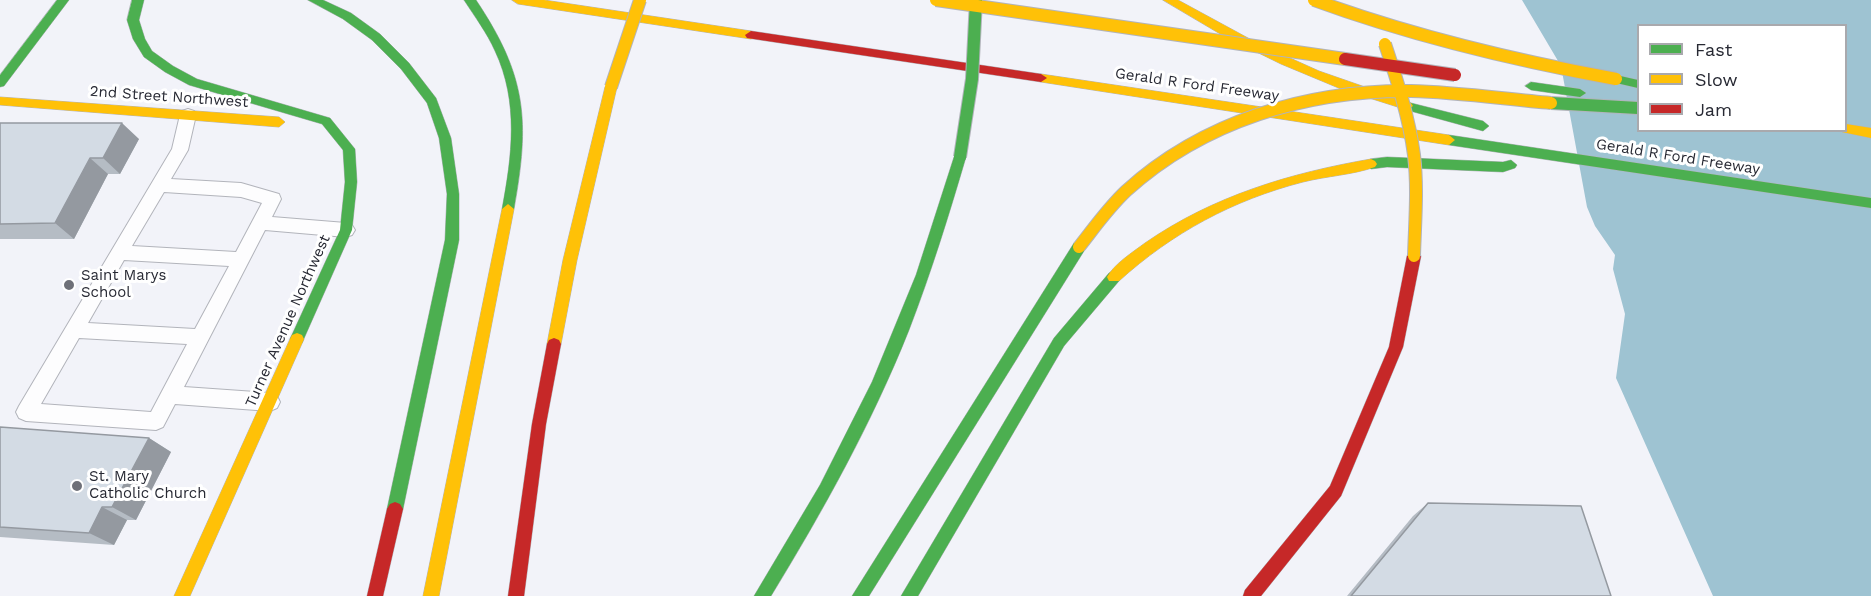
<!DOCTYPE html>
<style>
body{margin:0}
#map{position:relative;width:1871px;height:596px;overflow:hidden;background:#f2f3f9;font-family:"Work Sans",sans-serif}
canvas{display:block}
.legend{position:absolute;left:1637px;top:24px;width:210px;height:108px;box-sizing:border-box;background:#fff;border:2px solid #a9a9ad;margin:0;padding:8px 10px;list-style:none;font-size:18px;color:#272933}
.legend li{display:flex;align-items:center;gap:12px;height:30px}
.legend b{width:30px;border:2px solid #a9a9ad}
</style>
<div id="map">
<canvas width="1871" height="596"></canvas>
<ul class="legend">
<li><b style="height:8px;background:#4caf50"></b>Fast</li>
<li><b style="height:8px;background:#ffc107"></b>Slow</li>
<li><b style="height:8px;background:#c62828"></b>Jam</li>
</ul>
</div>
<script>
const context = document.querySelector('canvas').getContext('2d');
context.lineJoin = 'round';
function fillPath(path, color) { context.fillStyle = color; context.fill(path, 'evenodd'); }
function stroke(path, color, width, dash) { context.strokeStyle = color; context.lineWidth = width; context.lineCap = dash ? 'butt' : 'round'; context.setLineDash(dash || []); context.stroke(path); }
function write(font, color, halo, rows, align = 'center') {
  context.font = font + ' "Work Sans",sans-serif'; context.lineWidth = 6; context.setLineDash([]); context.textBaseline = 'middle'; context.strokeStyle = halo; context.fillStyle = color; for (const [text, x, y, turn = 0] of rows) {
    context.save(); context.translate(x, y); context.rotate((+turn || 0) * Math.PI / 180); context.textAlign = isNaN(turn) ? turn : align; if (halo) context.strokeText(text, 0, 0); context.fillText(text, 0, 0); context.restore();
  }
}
fillPath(new Path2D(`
 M1522,0H1871V596H1713L1616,378L1625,314L1613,269L1615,255L1595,226L1587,207L1561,66ZM1638,26H1846V130H1638Z`), '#9ec3d2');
const lane = new Path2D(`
 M188,109L194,111L196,115L188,150L171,179L241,183L279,194L281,199L272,217L346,223L352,225L355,230L352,235L346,237L265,230L184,387L270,393L277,396L280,402L277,408L270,411L175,404L163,427L156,430L26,421L19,418L16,412L19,406L172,149L180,115L182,111ZM164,192L241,197L262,203L236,252L132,246ZM124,260L229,266L195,329L88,323ZM79,338L187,344L151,412L41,404Z`);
const fast = new Path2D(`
 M57,0H69L4,86L0,87V75Z
 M132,0H144L139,20L145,39L152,51L173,66L197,79L330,118L355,149L357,182L352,230L302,343L297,345L292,343L290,339L340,230L345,182L343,150L322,124L189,85L165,72L144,57L133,39L127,20Z
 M308,0H323L351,13L380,34L409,63L436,98L451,138L459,194V240L403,509L400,514L395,516L390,514L387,509L445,240L447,194L439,138L427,103L401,69L372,40L343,19Z
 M464,0H476C527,76 530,121 514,209L508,214L502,209C512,156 519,102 495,51C487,33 475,17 464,0Z
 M1616,75L1638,80V88L1612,82L1610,79L1612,76Z
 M1531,82L1580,89L1586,93L1580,97L1531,90L1525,86Z
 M1407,102L1483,121L1489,126L1483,131L1403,109L1401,106L1403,103Z
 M1449,135L1871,198V208L1449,145L1443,140Z
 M960,152L966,157C949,215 931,273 909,330C872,423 823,511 771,596H754L820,485L872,382L916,275L954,157Z
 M1387,157L1503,162L1511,160L1517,165L1515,168L1503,172L1387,167L1371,169L1365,164L1371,159Z
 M1079,242L1084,243L1086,247L1084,251L869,596H852L1074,243Z
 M1114,271L1119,273L1121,277L1119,281L1064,346L918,596H901L1054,338L1109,273Z`);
const slow = new Path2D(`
 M512,0H544L751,31L757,35L751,39L518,4Z
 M1163,0H1178L1259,44L1319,71L1411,103L1413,106L1407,110L1341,89L1281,64L1222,35Z
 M1041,74L1449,135L1455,140L1449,145L1041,82L1035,78Z
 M611,83L617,87L577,260L561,344L559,348L554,350L549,348L547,344L563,260L605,87Z
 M0,97L279,117L285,122L279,127L0,105Z
 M1846,124L1871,128V138L1842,132L1841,130H1846Z
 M1371,159L1375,161L1377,164L1375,167C1352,175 1327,176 1303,182C1233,200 1172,233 1119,281H1109L1107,277C1114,264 1133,252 1145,243C1213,196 1290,173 1371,159Z
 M508,204L514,209L439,596H423L502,209Z
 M297,333L302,335L304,339L190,596H174L290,339L292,335Z`);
const jam = new Path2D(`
 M751,31L1041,74L1047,78L1041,82L747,38L745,35Z
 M1414,251L1419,252L1421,256L1403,347L1341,496L1261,596H1243L1245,590L1330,486L1389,347L1407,256L1409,252Z
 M554,338L559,340L561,344L546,424L524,596H508L532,424L547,344L549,340Z
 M395,502L400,504L403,509L383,596H367L387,509L390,504Z`);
stroke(lane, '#b2b4bb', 2);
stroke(fast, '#b2b4bb', 1);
stroke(slow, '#b2b4bb', 1);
stroke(jam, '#b2b4bb', 1);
fillPath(lane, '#fdfdfe');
fillPath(fast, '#4caf50');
fillPath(slow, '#ffc107');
fillPath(jam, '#c62828');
const fastBridge = new Path2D(`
 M1551,103L1638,108
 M960,157L972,79L976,0`);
const slowBridge = new Path2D(`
 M936,0L1345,59
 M1314,0C1412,36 1513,60 1616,79
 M1385,44C1397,80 1409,117 1414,155C1418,188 1415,222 1414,256
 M611,87L640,0
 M1079,247C1094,228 1108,208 1126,191C1203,121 1307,90 1411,91C1457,92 1504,99 1551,103`);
const jamBridge = new Path2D(`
 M1345,59L1455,75`);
stroke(fastBridge, '#b2b4bb', 14, []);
stroke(slowBridge, '#b2b4bb', 14, []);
stroke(jamBridge, '#b2b4bb', 14, []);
stroke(fastBridge, '#4caf50', 12);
stroke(slowBridge, '#ffc107', 12);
stroke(jamBridge, '#c62828', 12);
fillPath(new Path2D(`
 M0,123L139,139L120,174H108L74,239H0Z
 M0,427L149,438L171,452L136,520H127L114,545L0,537Z
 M1428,503L1611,596H1347L1413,516Z`), '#b5bcc4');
fillPath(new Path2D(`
 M122,123L139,139L120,174L103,158Z
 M90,158L108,174L74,239L55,223Z
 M149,438L171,452L136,520L112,507Z
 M102,507L127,520L114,545L89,533Z`), '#9499a0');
const building = new Path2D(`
 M0,123H122L103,158H90L55,223L0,224Z
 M0,427L149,438L112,507H102L89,533L0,527Z
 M1428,503L1581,506L1611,596H1351Z`);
fillPath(building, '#d3dbe4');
stroke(building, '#9499a0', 1.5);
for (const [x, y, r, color] of [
 [69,285,6,"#6e7078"],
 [77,486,6,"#6e7078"]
]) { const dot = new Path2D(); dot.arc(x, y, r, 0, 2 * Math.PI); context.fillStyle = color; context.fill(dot); stroke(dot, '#fff', 2); }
write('15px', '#272933', '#fff', [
 ["Gerald R Ford Freeway",1197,85,8],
 ["2nd Street Northwest",169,97,4],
 ["Gerald R Ford Freeway",1678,157,9],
 ["Turner Avenue Northwest",288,321,-66]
]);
write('15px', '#272933', '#fff', [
 ["Saint Marys",81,276],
 ["School",81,293],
 ["St. Mary",89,477],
 ["Catholic Church",89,494]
], 'left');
</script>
